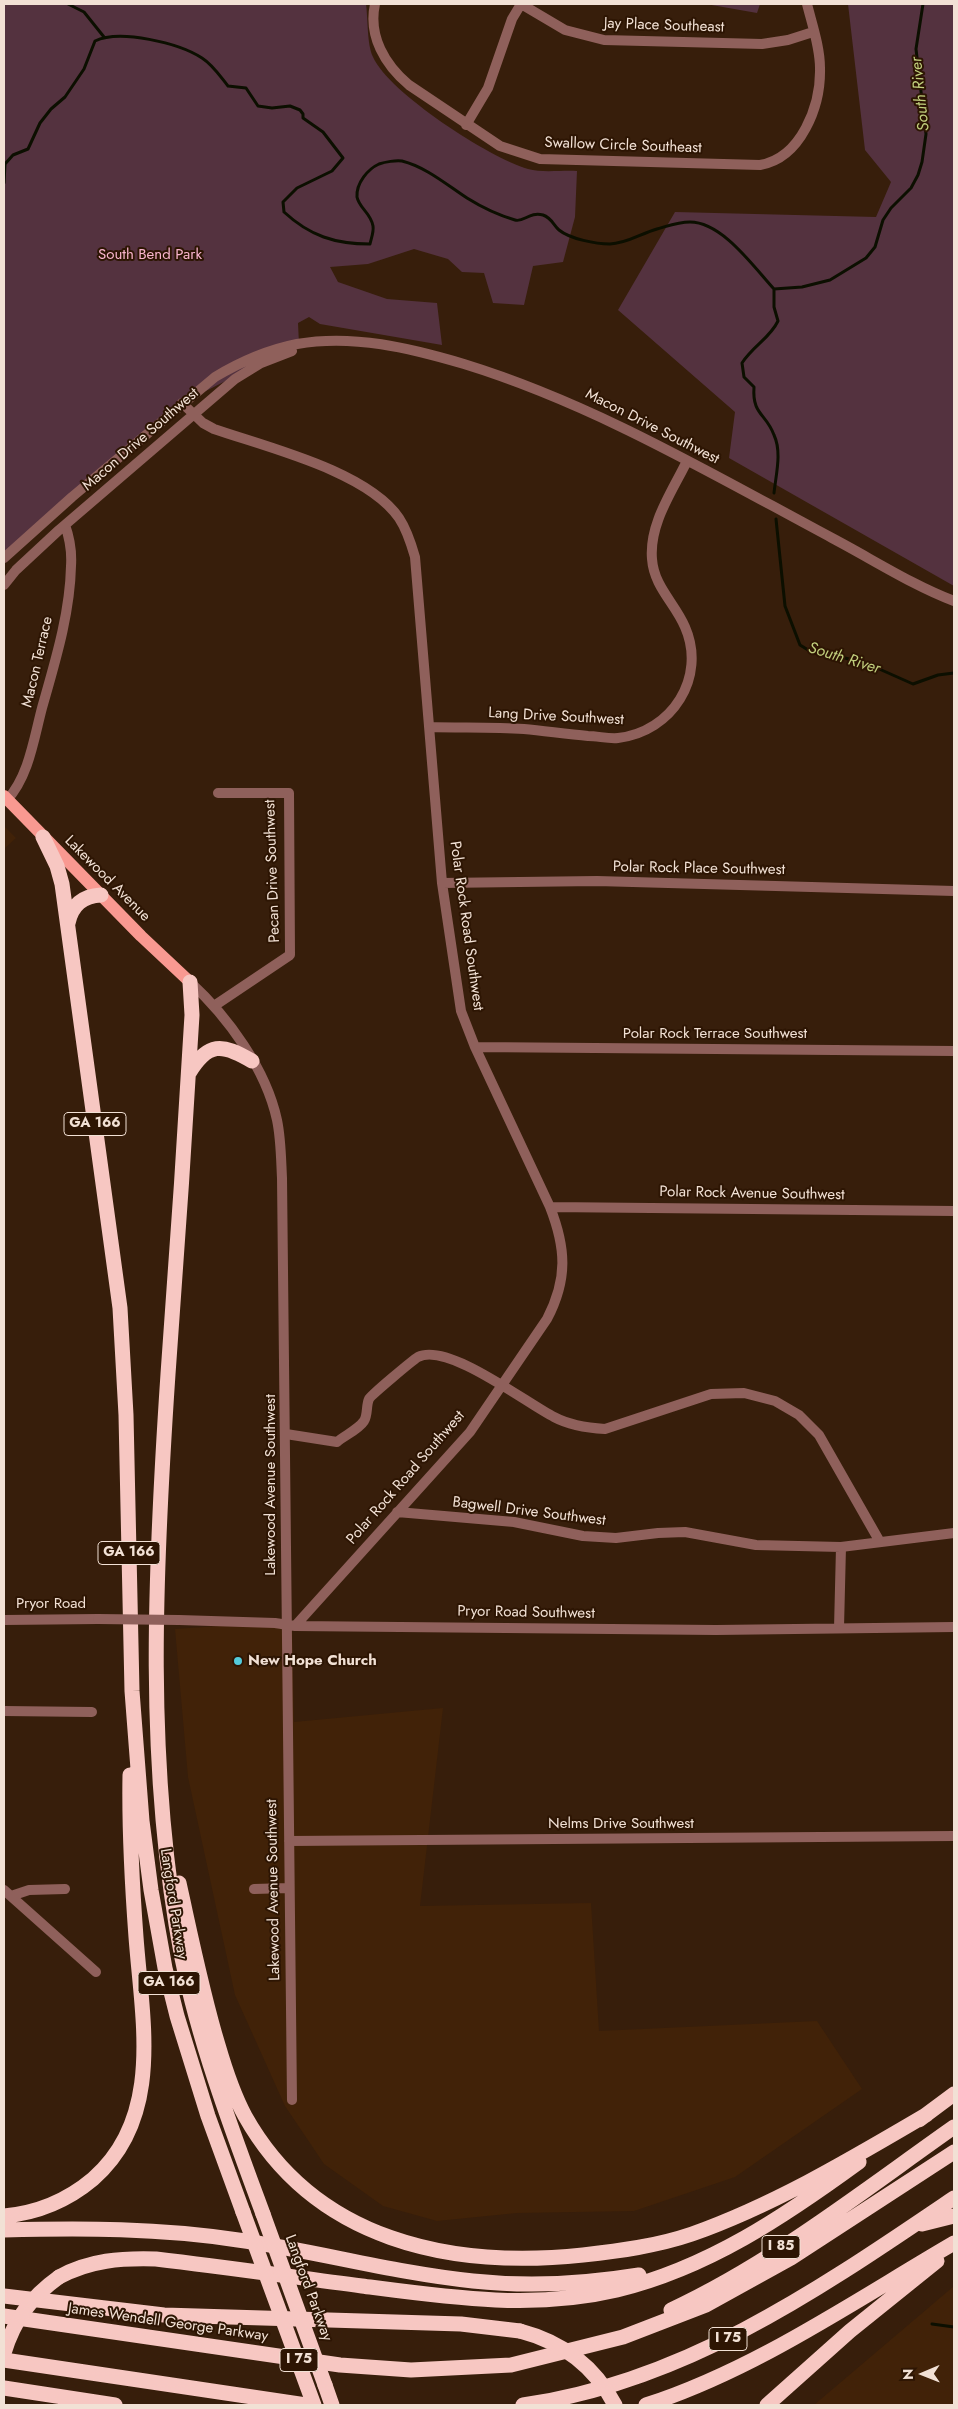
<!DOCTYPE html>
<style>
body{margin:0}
#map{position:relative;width:958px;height:2409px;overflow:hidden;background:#371e0b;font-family:Jost,sans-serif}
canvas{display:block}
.frame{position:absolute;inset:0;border:5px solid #f2e1d5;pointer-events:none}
.north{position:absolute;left:898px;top:2349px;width:50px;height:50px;-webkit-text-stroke:4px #2d1503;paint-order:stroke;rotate:269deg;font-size:14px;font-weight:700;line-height:20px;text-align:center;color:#f2e1d5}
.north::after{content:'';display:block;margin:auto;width:18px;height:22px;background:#f2e1d5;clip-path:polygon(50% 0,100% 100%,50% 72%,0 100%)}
</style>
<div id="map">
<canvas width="958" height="2409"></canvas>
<div class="frame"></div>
<div class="north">N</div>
</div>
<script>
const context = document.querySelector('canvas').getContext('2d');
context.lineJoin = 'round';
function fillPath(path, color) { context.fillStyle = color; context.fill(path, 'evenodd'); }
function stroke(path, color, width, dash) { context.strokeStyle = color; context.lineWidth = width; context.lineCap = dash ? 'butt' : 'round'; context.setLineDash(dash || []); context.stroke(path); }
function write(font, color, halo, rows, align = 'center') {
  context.font = font + ' Jost,sans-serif'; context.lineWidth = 4; context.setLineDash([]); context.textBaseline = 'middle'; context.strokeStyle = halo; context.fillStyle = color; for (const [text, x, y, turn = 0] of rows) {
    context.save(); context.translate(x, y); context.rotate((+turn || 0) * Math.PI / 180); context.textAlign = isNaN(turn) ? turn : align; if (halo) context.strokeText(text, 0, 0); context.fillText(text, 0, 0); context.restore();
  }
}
fillPath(new Path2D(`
 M4,826L16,838L4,849Z
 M292,1621L294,1722L443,1708L420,1906L591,1903L599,2031L817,2021L862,2089L735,2177L634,2211L517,2213L437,2221L383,2206L324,2164L285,2106L235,1995L188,1777L175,1629Z
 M954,2286V2405H814L927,2309Z`), '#412208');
fillPath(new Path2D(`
 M4,4H366C368,18 367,45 373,57C389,93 490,158 528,169C542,173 562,170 577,171L575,217L563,262L533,266L524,305L493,303L484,273L462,272L448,259L414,249L368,264L330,267L338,282L387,299L437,303L442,345L320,324L309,317L298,323L299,344L182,403L4,558Z
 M706,4H760L757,13Z
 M848,4H954V586L729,458L735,412L618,310L675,212L876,217L891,182L865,150Z`), '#54323f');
stroke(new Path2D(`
 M68,4L84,12L104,37
 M4,183L5,164L13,155L28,149L40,123L51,109L65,97L84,69L95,41C120,29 179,43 202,58C213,65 220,76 228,86L246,88L258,106L272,108L290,106L300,110L303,114V118L323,132L343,158L332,171L297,188L283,202L284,212C310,236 335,244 370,244C371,239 374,232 373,226C371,213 359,208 357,197C356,183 368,169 379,164C385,162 396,160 402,161C426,167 447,185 467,198C483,208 498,215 515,220C523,223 530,211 543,215C552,218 553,225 559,230C570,239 596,244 610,244C626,244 642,233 657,229C668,226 678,222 690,222C722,222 753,266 774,289
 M774,289L802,287L830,280L866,258L875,247L883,220L891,208L911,188L918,175L922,162L926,134L916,49L923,4
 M774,289V307L778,321C770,338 754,345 742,363L744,377L754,387C752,415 766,413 774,435C782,452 776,474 774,493
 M776,519L785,606L800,645L813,653L841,657L868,664L913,684L938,675L954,673
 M932,2324L954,2327`), '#0c0f00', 3);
stroke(new Path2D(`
 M375,4C368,36 385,65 409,85L500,146L540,159L760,165C801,158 821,106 820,68C820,47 812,24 807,4
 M466,125L488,88L512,19L521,4L565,30L604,40L762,44L788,40L813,32
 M182,403L203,423L214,429C266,447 367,471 399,518C407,530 411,543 415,557L442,883L461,1011L475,1047L550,1207C566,1248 568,1279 547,1319L470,1432L295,1626
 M4,558L72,497L215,377C240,362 267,350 297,344C353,334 410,348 464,364C594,404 712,474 832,538C872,559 912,585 954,601
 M4,585L16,570L59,530L235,379L261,363L292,351
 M429,727C460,728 492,727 524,729C545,731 566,734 588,736C598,736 608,739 618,738C672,732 707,677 685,627C675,603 654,587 652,559C649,524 672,492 687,461
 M7,800C29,776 34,738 42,708C55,662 70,614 71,566C72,551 70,539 65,525
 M442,883L597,881L954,891
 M190,982C228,1017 266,1069 277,1120C281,1139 281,1159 282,1178L292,2100
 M214,1006L290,955L289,793H218
 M475,1047L954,1051
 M550,1207L954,1211
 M286,1434L337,1442C344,1436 359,1429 364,1421C368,1415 366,1405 369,1399C371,1395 413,1360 418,1357C448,1342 526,1403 554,1417C569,1425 588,1428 605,1429L711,1394L744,1393L775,1401L799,1415L819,1435L880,1542
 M397,1512L514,1522L583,1536L616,1538L658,1533L685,1532L756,1545L841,1547L954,1533
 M4,1620L98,1619
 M179,1620L275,1623L295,1626L716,1630L954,1627
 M839,1628L841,1547
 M4,1711L92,1712
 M289,1841L954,1836
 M254,1889L289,1888
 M4,1890L96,1972
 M11,1896L29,1890L65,1889`), '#8f605b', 10);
stroke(new Path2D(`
 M4,796L141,936L190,982`), '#f99991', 12);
stroke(new Path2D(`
 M43,837L57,866L62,884L120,1308L126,1415L132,1691L142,1821L151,1890L165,1968L177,2016L208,2116L243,2212
 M68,923C72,905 83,896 101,895
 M190,982L192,1015C185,1135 177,1254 168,1374C155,1568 145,1766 182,1958C200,2046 232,2130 263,2214
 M189,1073C208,1042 222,1043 252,1061
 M179,1883C191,1937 202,1992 218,2045C225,2069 233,2094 245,2116C315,2241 451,2269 583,2255C619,2251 657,2246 692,2234C774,2205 851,2159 926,2115
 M919,2120L954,2094
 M4,2216C37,2213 68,2200 93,2179C164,2117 142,2020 136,1937C132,1883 129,1829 130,1775
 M922,2224L954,2216
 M4,2230C82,2228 160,2228 238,2240C316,2251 394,2273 473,2281C529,2287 584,2284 639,2275
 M59,2277C90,2260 121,2258 156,2259C225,2267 293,2277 362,2286C446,2297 533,2310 617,2290C708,2268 785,2216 859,2162
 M4,2296L164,2315L461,2324L520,2331
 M671,2310C772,2263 863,2191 954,2127
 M4,2316L340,2365L411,2370L511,2365L623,2337L706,2305L791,2258L954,2152
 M4,2360L306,2405
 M325,2385L332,2405
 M4,2388L115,2405
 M523,2405C686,2382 821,2288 954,2198
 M646,2405C755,2370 856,2300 954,2243
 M767,2405L850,2331L937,2261`), '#f7c7c2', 15);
stroke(new Path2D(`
 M98,1619L179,1620`), '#8f605b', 10);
stroke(new Path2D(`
 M243,2212L314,2405
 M263,2214L325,2385
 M520,2331C562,2342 595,2367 615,2405
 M4,2353C14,2320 31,2297 59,2277`), '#f7c7c2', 15);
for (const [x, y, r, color] of [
 [238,1661,5,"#53cbdb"]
]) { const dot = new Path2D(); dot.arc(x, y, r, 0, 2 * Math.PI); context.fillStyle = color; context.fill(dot); stroke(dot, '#2d1503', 2); }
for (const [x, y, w] of [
 [95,1124,62],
 [129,1553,62],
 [169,1983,62],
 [781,2247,38],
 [728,2339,38],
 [299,2360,38]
]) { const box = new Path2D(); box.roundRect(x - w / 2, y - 11.5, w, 23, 4); context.fillStyle = '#2d1503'; context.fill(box); stroke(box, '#f2e1d5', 1); }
write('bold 14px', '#f2e1d5', null, [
 ["GA 166",95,1124],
 ["GA 166",129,1553],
 ["GA 166",169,1983],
 ["I 85",781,2247],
 ["I 75",728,2339],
 ["I 75",299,2360]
]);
write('15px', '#f2e1d5', '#2d1503', [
 ["Jay Place Southeast",664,26,2],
 ["Swallow Circle Southeast",623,146,2],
 ["Macon Drive Southwest",652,427,27],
 ["Macon Drive Southwest",141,440,-41],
 ["Macon Terrace",38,662,-77],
 ["Lang Drive Southwest",556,717,3],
 ["Polar Rock Place Southwest",699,869,1],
 ["Pecan Drive Southwest",273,871,-92],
 ["Lakewood Avenue",107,879,45],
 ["Polar Rock Road Southwest",466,926,82],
 ["Polar Rock Terrace Southwest",715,1034],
 ["Polar Rock Avenue Southwest",752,1194,1],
 ["Polar Rock Road Southwest",406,1478,-49],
 ["Lakewood Avenue Southwest",271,1485,-90],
 ["Bagwell Drive Southwest",529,1512,7],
 ["Pryor Road",51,1604],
 ["Pryor Road Southwest",526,1613,1],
 ["Nelms Drive Southwest",621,1824],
 ["Lakewood Avenue Southwest",274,1890,-91],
 ["Langford Parkway",173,1904,81],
 ["Langford Parkway",308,2288,70],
 ["James Wendell George Parkway",168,2323,8]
]);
write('15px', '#f9b4cd', '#2d1503', [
 ["South Bend Park",150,255]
]);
write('bold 15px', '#f2e1d5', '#2d1503', [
 ["New Hope Church",248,1661]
], 'left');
write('italic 16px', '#c1cf7d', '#2d1503', [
 ["South River",921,94,-96],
 ["South River",844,659,17]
]);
</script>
